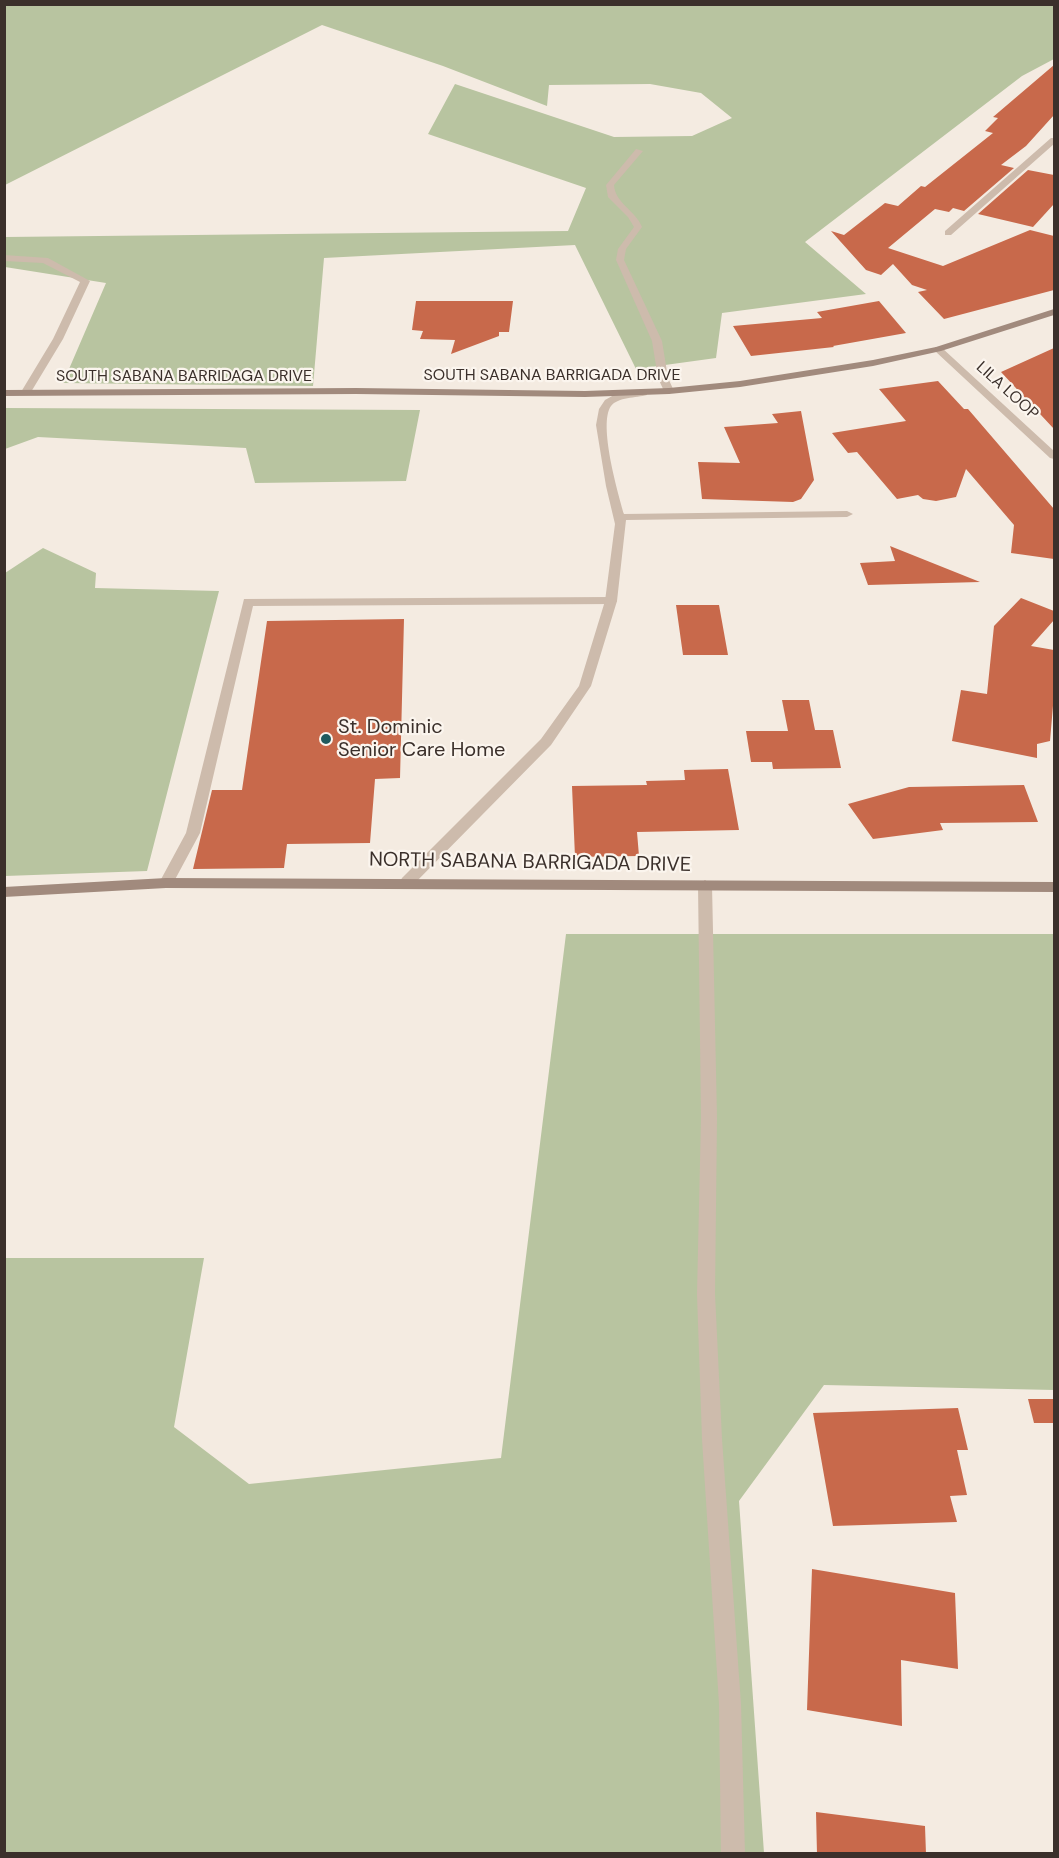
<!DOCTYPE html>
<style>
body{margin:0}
#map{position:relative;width:1059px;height:1858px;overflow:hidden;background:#f4ebe1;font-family:"DM Sans",sans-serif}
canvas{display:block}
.frame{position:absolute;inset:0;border:6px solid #3b302b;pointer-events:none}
</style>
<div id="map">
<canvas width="1059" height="1858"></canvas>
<div class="frame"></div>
</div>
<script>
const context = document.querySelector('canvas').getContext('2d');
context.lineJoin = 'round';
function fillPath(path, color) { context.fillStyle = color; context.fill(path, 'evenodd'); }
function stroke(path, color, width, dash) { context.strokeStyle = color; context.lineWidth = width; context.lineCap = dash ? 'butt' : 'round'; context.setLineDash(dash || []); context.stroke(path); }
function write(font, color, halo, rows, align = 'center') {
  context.font = font + ' "DM Sans",sans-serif'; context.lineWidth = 4.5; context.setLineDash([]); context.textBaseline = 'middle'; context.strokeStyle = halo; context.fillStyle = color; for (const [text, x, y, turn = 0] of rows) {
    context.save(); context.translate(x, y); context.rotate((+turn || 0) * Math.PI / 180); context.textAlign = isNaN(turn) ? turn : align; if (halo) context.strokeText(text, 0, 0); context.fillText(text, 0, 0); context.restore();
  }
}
fillPath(new Path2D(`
 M5,5H1054V59L1022,76L805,242L866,294L722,313L716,358L636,369L575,245L324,258L313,386L63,383L106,283L5,267V237L568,231L586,188L428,134L455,84L614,137L692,136L732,118L701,93L650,84L549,85L547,106L443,66L322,25L5,185Z
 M4,408H5L420,410L406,481L255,483L246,448L38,437L5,449Z
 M43,548L96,573L95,588L219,591L147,871L5,876V573Z
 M566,934H1054V1390L824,1385L739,1501L764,1853H5L4,1258H204L174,1427L249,1484L501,1458Z`), '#b8c4a0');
fillPath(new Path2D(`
 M1054,65V115L1026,146L1001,165L1014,168L964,211L953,208L949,212L935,209L888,248L943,266L1030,230L1054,236V290L944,319L918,292L927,290L912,285L893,264L881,275L866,270L831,231L844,235L885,203L898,206L921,186L925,187L993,133L985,131L998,118L993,117Z
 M1028,170L1054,175V204L1033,227L978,214Z
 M416,301H513L509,332H499V336L451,354L455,340L420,339L423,331L412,330Z
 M879,301L906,333L833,346L834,347L751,356L733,326L822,318L817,312Z
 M1054,348V429L1001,372Z
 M938,381L964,409H968L1054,509V559L1011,553L1014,525L966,469L956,497L936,501L923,499L918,495L897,499L857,452L848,453L832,433L906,421L879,389Z
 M801,411L814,480L801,499L793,502L702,499L698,462L740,463L724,427L778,423L772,414Z
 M890,546L980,582L868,585L860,563L895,561Z
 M1021,598L1054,611V620L1031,646L1054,650V694L1050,741L1037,744V758L952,741L961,690L987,694L994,626Z
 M676,605H719L728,655H683Z
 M404,619L400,778L375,779L370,843L287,844L284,868L193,869L212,790H242L267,621Z
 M782,700H809L815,730H833L841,768L773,769L772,762H751L746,731H788Z
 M728,769L739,830L637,832L639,856L575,857L572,786L647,785L646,781L685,780L684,770Z
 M1024,785L1038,822L940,823L943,830L873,839L848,804L909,787Z
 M1028,1399H1054V1423H1034Z
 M958,1408L968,1450H957L967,1495L950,1496L957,1522L833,1526L813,1413Z
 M812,1569L955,1593L958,1669L901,1660L902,1726L807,1710Z
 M816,1812L925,1826L926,1854H817Z`), '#c8694b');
fillPath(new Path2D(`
 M4,255L48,258L90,281L63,339L31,392L26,395L21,392L53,339L80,282L43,263L4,261Z
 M611,597L617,601L615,604L253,606L200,833L171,887H161L159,883L186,833L244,599Z`), '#cdbbac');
fillPath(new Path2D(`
 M1051,138H1054V144L951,235H945V231Z
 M636,149L643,151L614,185C615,203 636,211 642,227L626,249L624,260L662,341L668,378L674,391L669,394L664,391L658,378L652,341L616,260L618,249L634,227L628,217L608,197L606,185Z
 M935,347H941L1054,451V459L1050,458L935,351Z
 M643,390L647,391V395C636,398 618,397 611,406C598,424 618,493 624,514L847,511L853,514L847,517L626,520L617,601L591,686L551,745L412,886H402L400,882L402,878L541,739L579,686L605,601L615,524L606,486L596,425L599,409L605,400L614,395Z
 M705,880L712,885L717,1118L715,1294L722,1439L741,1704L745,1854H721L719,1704L702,1439L697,1294L701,1118L698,885Z`), '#cdbbac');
fillPath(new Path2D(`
 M1054,309V315L941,351L873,366L740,387L669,394L585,397L356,394L4,396V390L356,388L585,391L669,388L740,381L873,360L936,347Z
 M166,878L1054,882V892L166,888L4,897V887Z`), '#a18a7d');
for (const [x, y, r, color] of [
 [326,739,6,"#1f5a5e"]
]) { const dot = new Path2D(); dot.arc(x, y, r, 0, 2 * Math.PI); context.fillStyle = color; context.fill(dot); stroke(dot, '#fbf5ee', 2); }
write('16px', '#3b302b', '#fbf5ee', [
 ["SOUTH SABANA BARRIGADA DRIVE",552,376],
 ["SOUTH SABANA BARRIDAGA DRIVE",184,377],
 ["LILA LOOP",1007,391,42]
]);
write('20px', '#3b302b', '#fbf5ee', [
 ["St. Dominic",338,728],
 ["Senior Care Home",338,751]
], 'left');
write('20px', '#3b302b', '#fbf5ee', [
 ["NORTH SABANA BARRIGADA DRIVE",530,863,1]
]);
</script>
